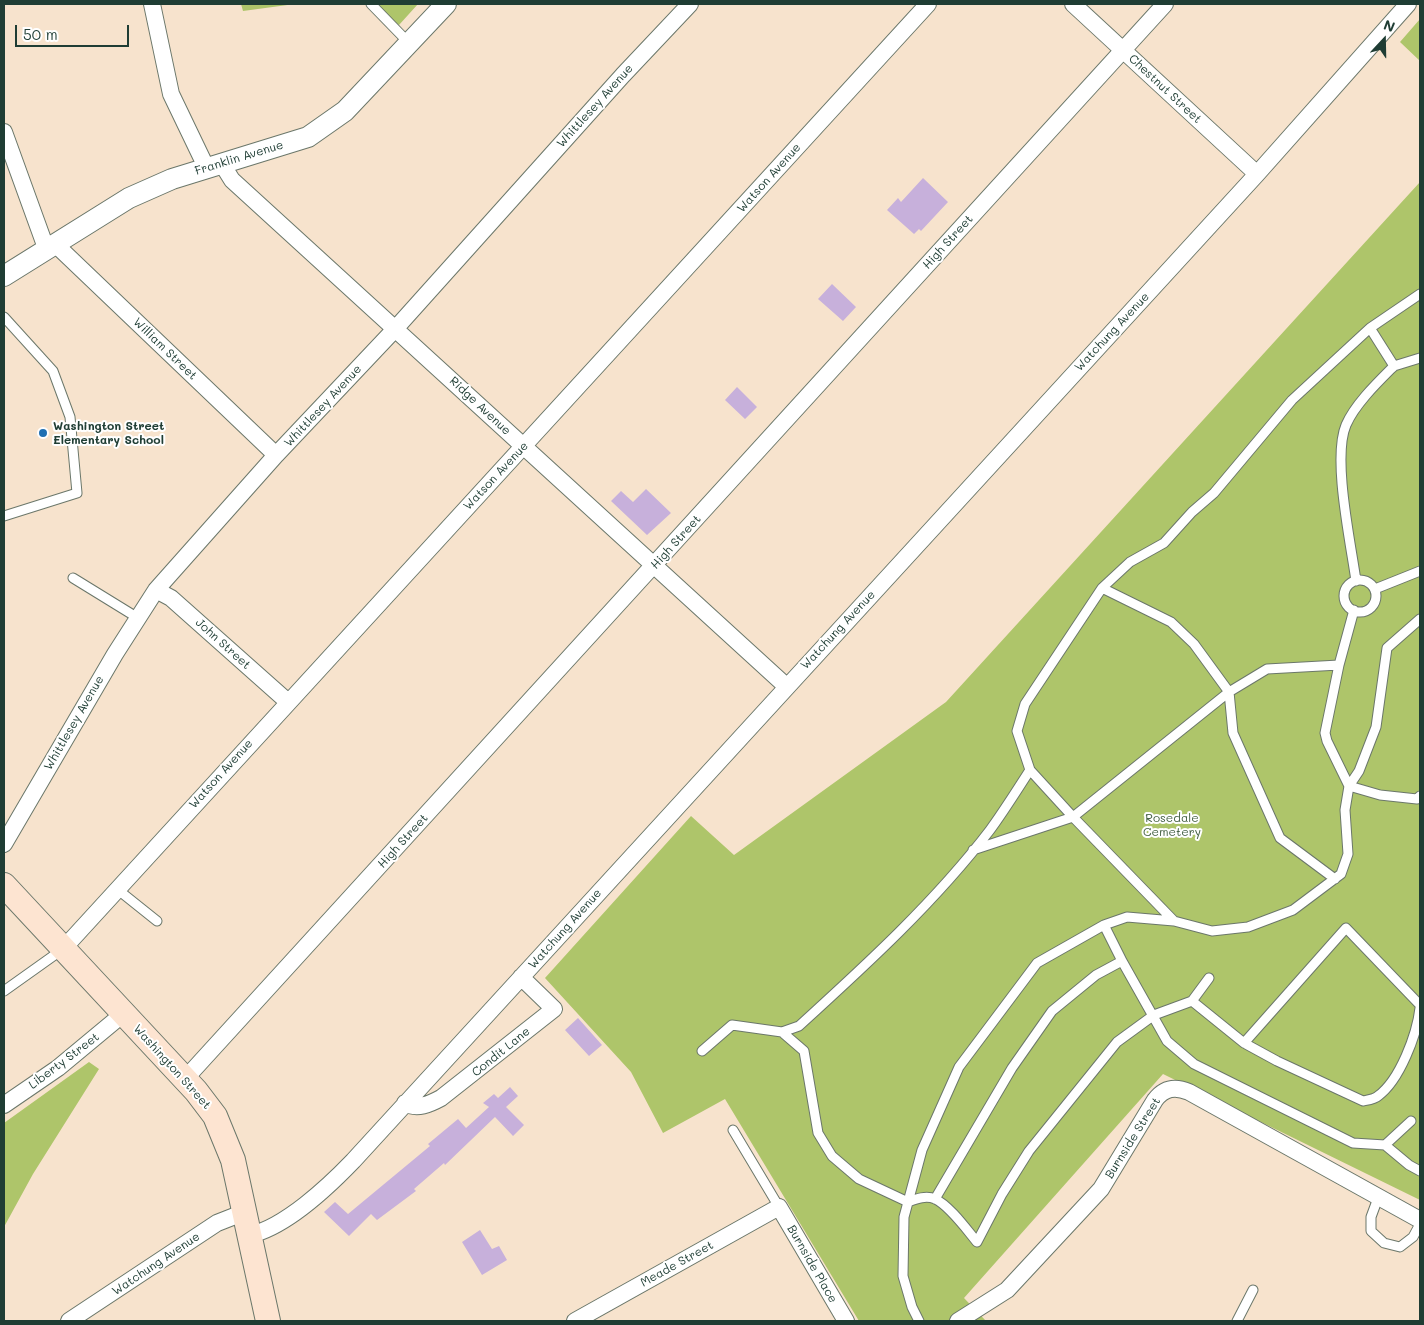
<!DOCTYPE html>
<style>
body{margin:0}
#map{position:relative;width:1424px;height:1325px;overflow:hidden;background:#f7e3cd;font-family:Mali,sans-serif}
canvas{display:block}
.frame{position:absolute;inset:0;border:5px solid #1f3d34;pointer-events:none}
.north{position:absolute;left:1359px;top:15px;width:50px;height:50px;-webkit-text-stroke:4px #fff;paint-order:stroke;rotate:21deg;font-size:14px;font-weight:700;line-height:20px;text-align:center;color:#1f3d34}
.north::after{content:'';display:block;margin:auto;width:18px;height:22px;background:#1f3d34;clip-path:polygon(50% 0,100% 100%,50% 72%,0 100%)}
.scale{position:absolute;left:15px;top:25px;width:114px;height:22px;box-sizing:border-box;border:2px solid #1f3d34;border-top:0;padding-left:6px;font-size:15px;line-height:18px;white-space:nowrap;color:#1f3d34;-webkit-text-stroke:4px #fff;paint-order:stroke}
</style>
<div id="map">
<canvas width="1424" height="1325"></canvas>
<div class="frame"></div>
<div class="north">N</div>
<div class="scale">50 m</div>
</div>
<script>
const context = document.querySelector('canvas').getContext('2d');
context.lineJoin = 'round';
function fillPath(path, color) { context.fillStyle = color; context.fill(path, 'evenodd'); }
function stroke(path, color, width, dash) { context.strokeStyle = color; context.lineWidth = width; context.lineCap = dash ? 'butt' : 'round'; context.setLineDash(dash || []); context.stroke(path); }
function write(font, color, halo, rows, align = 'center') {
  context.font = font + ' Mali,sans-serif'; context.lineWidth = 4; context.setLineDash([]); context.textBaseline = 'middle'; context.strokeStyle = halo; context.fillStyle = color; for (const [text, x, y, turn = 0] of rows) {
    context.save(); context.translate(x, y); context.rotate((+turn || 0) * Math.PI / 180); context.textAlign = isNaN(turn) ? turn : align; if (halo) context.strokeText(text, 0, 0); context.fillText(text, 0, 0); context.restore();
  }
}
fillPath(new Path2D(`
 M241,4H295L243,11Z
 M366,4H418L399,25Z
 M1420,19V61L1400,42Z
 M1420,182V1200L1163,1074L964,1298L986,1321H859L725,1099L663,1133L631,1072L545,978L691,816L734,855L946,702Z
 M89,1062L99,1069L33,1174L4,1227V1123Z`), '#aec56a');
fillPath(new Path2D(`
 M923,178L948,202L921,231L919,229L914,234L887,210L898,198L901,202Z
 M832,284L856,307L843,321L818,299Z
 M737,387L757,407L745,419L725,400Z
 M646,489L671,513L647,535L611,501L621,491L633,502Z
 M578,1018L602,1045L589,1056L565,1030Z
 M510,1087L518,1096L506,1107L524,1125L513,1136L495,1117L445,1165L444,1163L414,1189L416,1191L377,1220L371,1214L349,1236L324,1212L335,1202L348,1214L430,1146L428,1144L458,1119L466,1128L489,1107L483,1103L494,1094L498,1098Z
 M480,1230L492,1249L499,1246L507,1260L482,1275L462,1242Z`), '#c7b0db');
const service = new Path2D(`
 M371,4L409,43
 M4,317L53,371L70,417L77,493L4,516
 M1370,328L1420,294
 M73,578L138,618
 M1344 596a16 16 0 1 1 32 0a16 16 0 1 1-32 0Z
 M1356,581C1351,544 1332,458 1346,425C1355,404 1378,382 1394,366
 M1102,588L1171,622L1194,644L1229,692L1073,817L1030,770L1017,731L1025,704L1102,588L1130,562L1164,543L1192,512L1214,493L1292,400L1370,328L1394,366L1420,358
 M1375,589L1420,571
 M1339,665L1325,733L1327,741L1349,786L1380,795L1417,799L1420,796
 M973,850L1073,817L1174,921L1212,931L1248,927L1293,910L1341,874L1348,854L1345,810L1349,786L1359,771L1376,727L1387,648L1420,619
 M1335,879L1280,838L1233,733L1229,692L1267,669L1339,665L1354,610
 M117,889L157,921
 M1104,925L1127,917L1174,921
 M1122,961L1167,1041L1194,1064L1353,1143L1385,1145L1409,1165L1420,1171
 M4,991L63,949
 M1192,1001L1209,978
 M782,1032L804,1051L818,1133L832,1156L859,1179L908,1202C916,1199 926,1195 935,1199C949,1205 967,1230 977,1242L1002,1194L1029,1151L1117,1042L1154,1015L1192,1001L1244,1043L1346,928L1420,1005
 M1244,1043L1277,1061L1363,1101C1368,1100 1375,1099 1378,1096C1400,1080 1417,1034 1420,1008
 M702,1051L732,1025L782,1032L799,1026C866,965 935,902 990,830C1004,811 1017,790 1030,770
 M733,1130L779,1207
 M1385,1145L1411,1121
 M1378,1198L1371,1217V1231L1384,1243L1400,1247L1413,1237L1420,1224
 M919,1321L912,1307L903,1276L904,1217L922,1150L959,1067L1037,963L1104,925L1122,961L1096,975L1052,1011L1012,1068L935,1199
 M1237,1321L1253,1290`);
const minor = new Path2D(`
 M152,4L171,94L207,169
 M1073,4L1257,174
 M4,132L46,248
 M222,164L232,180L786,686
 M54,243L276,455
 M156,590L171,598L288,702
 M4,844L115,654L156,590L276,455L396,328L623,75L690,4
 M63,949L928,4
 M185,1079L1165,4
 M405,1103C417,1110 430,1104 441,1098L554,1009L521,977
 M4,1105L58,1068L123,1014
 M250,1235C285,1227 328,1187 353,1161L1257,174L1408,4
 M69,1321L217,1223L245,1212
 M575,1321L779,1207L846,1321
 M958,1321L1007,1290L1101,1189L1155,1100C1164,1088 1175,1086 1189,1092L1420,1220`);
const tertiary = new Path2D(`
 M4,276L129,198L172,179L308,137L345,111L446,4`);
const secondary = new Path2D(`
 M4,885L196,1091L215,1116L233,1160L268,1321`);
stroke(service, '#6b776a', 11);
stroke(minor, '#6b776a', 18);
stroke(tertiary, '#6b776a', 22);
stroke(secondary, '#6b776a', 26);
stroke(service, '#fff', 9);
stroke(minor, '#fff', 16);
stroke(tertiary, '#fff', 20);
stroke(secondary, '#fde4d1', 24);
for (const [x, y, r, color] of [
 [43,433,5,"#1f6fb2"]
]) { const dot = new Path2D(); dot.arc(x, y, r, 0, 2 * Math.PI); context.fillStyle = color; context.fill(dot); stroke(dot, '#fff', 2); }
write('12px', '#1f3d34', '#fff', [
 ["Chestnut Street",1165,89,43],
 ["Whittlesey Avenue",595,106,-48],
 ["Franklin Avenue",239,158,-17],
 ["Watson Avenue",769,178,-48],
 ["High Street",948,242,-48],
 ["Watchung Avenue",1112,332,-47],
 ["William Street",165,349,44],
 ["Whittlesey Avenue",323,406,-47],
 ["Ridge Avenue",480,406,43],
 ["Watson Avenue",496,476,-47],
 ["High Street",676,542,-48],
 ["Watchung Avenue",838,630,-47],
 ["John Street",223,644,42],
 ["Whittlesey Avenue",74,723,-60],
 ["Watson Avenue",221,774,-48],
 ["High Street",403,841,-48],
 ["Watchung Avenue",565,929,-48],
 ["Condit Lane",501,1052,-39],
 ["Liberty Street",64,1061,-37],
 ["Washington Street",172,1067,48],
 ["Burnside Street",1133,1138,-58],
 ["Watchung Avenue",156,1264,-34],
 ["Meade Street",677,1264,-29],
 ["Burnside Place",812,1264,60]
]);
write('bold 12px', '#1f3d34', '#fff', [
 ["Washington Street",53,426],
 ["Elementary School",53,440]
], 'left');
write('12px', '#435f42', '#fff', [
 ["Rosedale",1172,818],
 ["Cemetery",1172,832]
]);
</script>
